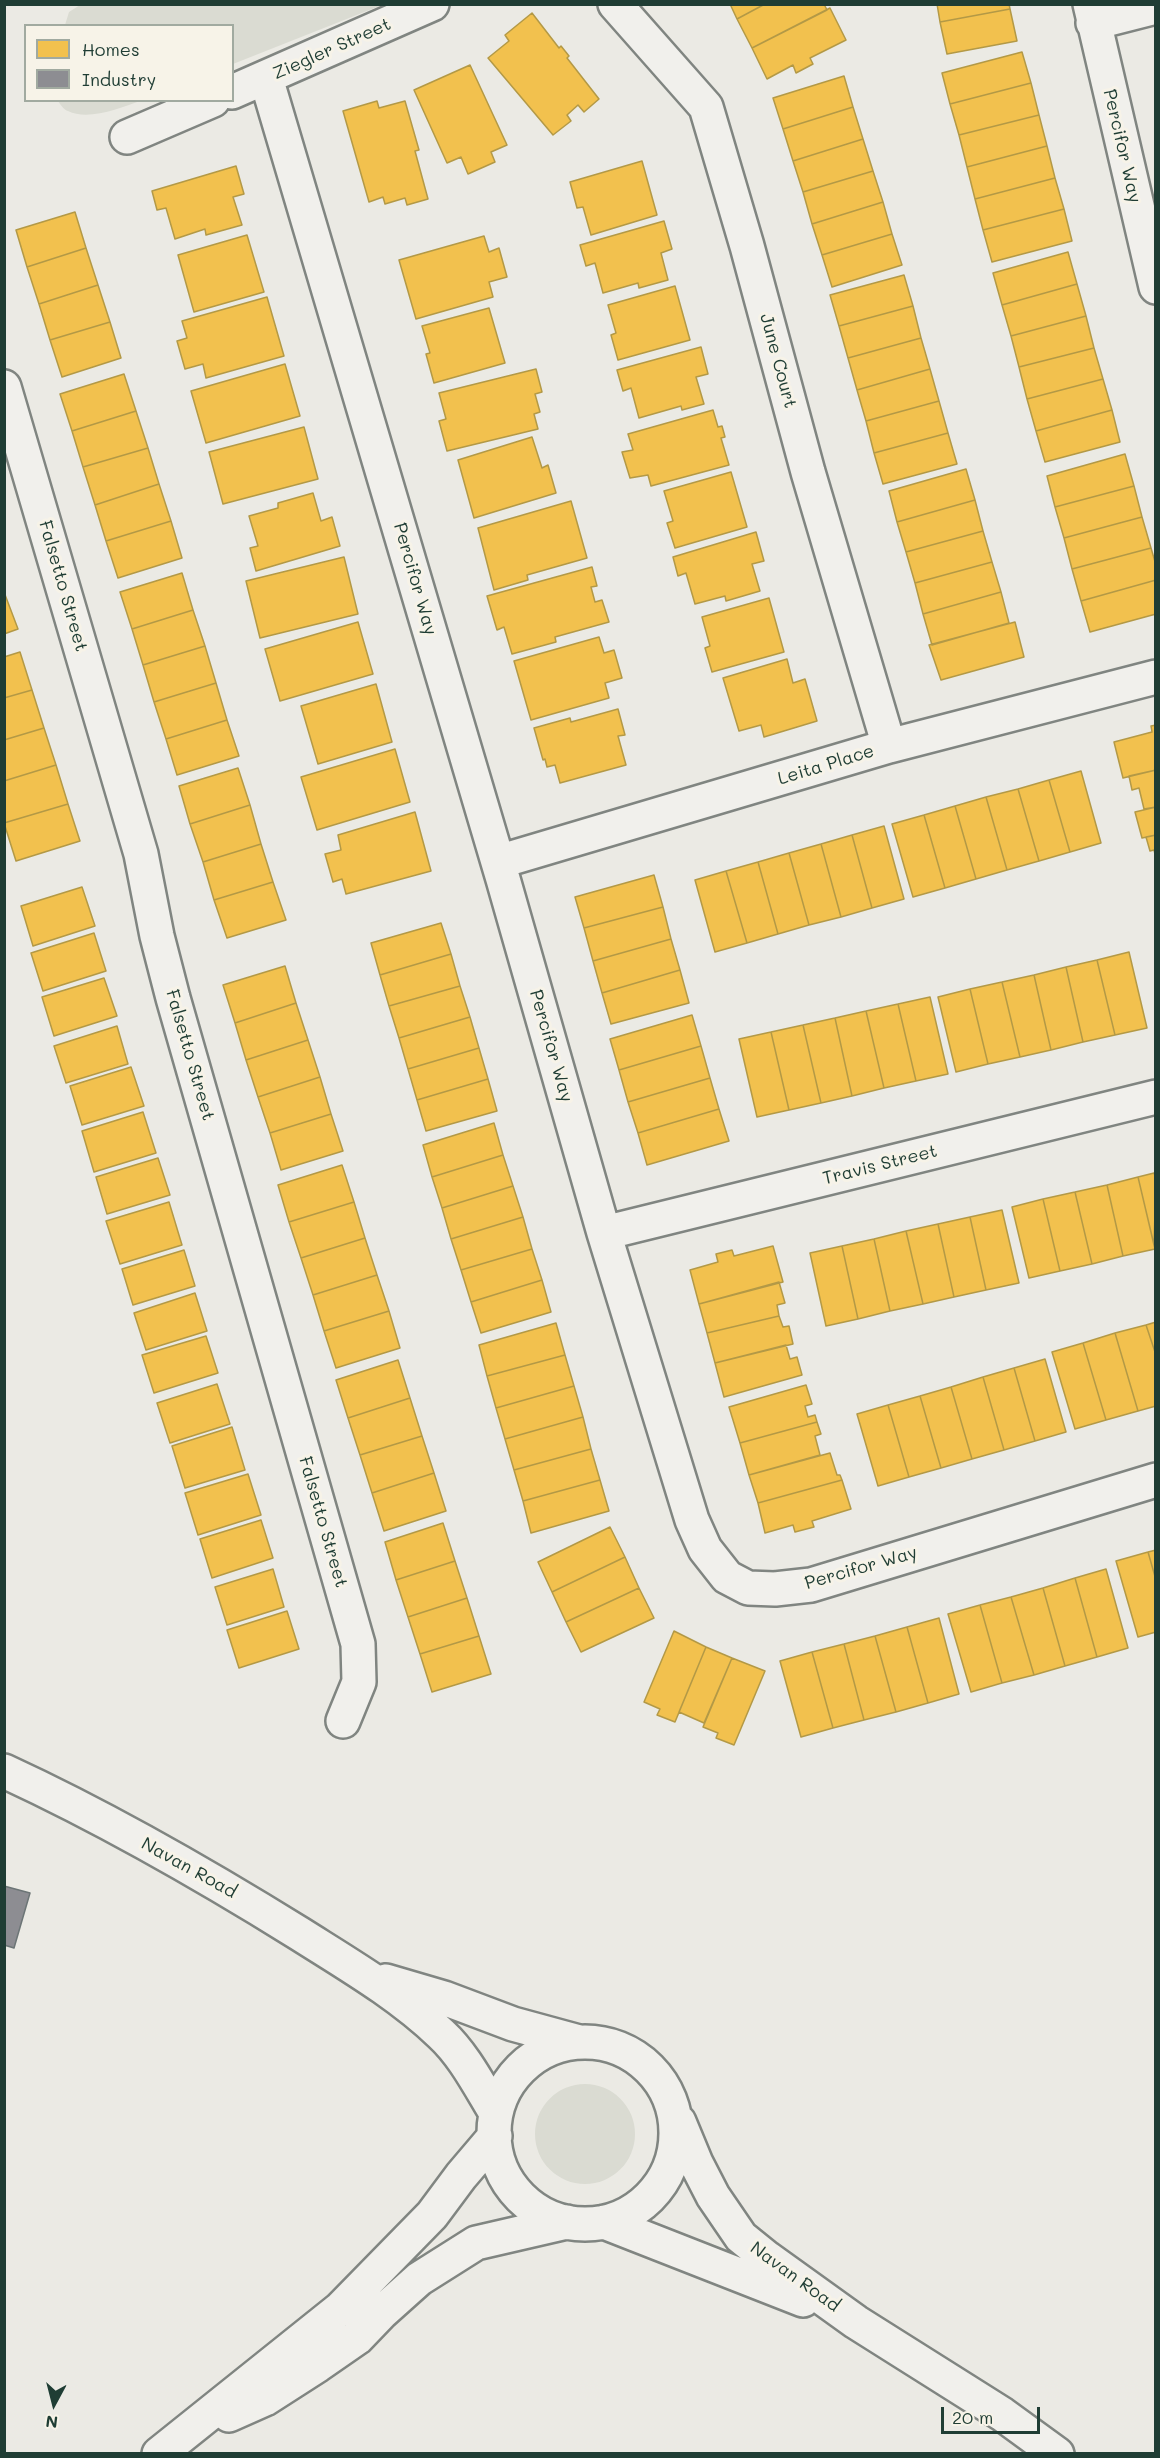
<!DOCTYPE html>
<style>
body{margin:0}
#map{position:relative;width:1160px;height:2458px;overflow:hidden;background:#ebeae4;font-family:Mali,sans-serif}
canvas{display:block}
.frame{position:absolute;inset:0;border:6px solid #1f3d34;pointer-events:none}
.legend{position:absolute;left:24px;top:24px;width:210px;height:78px;box-sizing:border-box;background:#f7f3e8;border:2px solid #a1aaa0;margin:0;padding:8px 10px;list-style:none;font-size:18px;color:#1f3d34}
.legend li{display:flex;align-items:center;gap:12px;height:30px}
.legend b{width:30px;border:2px solid #a1aaa0}
.north{position:absolute;left:24px;top:2374px;width:60px;height:60px;-webkit-text-stroke:4px #f7f3e8;paint-order:stroke;rotate:187deg;font-size:16px;font-weight:700;line-height:24px;text-align:center;color:#1f3d34}
.north::after{content:'';display:block;margin:auto;width:21px;height:27px;background:#1f3d34;clip-path:polygon(50% 0,100% 100%,50% 72%,0 100%)}
.scale{position:absolute;left:941px;top:2407px;width:99px;height:27px;box-sizing:border-box;border:3px solid #1f3d34;border-top:0;padding-left:8px;font-size:18px;line-height:21px;white-space:nowrap;color:#1f3d34;-webkit-text-stroke:4px #f7f3e8;paint-order:stroke}
</style>
<div id="map">
<canvas width="1160" height="2458"></canvas>
<div class="frame"></div>
<ul class="legend">
<li><b style="height:16px;background:#f2c14e"></b>Homes</li>
<li><b style="height:16px;background:#8d8d92"></b>Industry</li>
</ul>
<div class="north">N</div>
<div class="scale">20 m</div>
</div>
<script>
const context = document.querySelector('canvas').getContext('2d');
context.lineJoin = 'round';
function fillPath(path, color) { context.fillStyle = color; context.fill(path, 'evenodd'); }
function stroke(path, color, width, dash) { context.strokeStyle = color; context.lineWidth = width; context.lineCap = dash ? 'butt' : 'round'; context.setLineDash(dash || []); context.stroke(path); }
function write(font, color, halo, rows, align = 'center') {
  context.font = font + ' Mali,sans-serif'; context.lineWidth = 6; context.setLineDash([]); context.textBaseline = 'middle'; context.strokeStyle = halo; context.fillStyle = color; for (const [text, x, y, turn = 0] of rows) {
    context.save(); context.translate(x, y); context.rotate((+turn || 0) * Math.PI / 180); context.textAlign = isNaN(turn) ? turn : align; if (halo) context.strokeText(text, 0, 0); context.fillText(text, 0, 0); context.restore();
  }
}
fillPath(new Path2D(`
 M80,5V4L382,5L233,64L232,26L65,25L69,12Z
 M58,101H140C121,108 88,121 68,111C64,110 60,104 58,101Z
 M535 2134a50 50 0 1 1 100 0a50 50 0 1 1-100 0Z`), '#dadbd2');
const homes = new Path2D(`
 M730,4H765L737,19Z
 M765,4H824L827,10L752,48L737,19Z
 M937,4H1009L1010,9L940,22Z
 M830,8L846,40L810,58L813,64L796,73L793,65L767,79L752,48Z
 M1010,9L1017,41L947,54L940,22Z
 M532,13L559,48L561,46L569,56L567,58L599,99L584,112L578,105L567,115L571,121L553,135L488,58L509,41L505,35Z
 M1022,52L1031,83L950,104L942,73Z
 M470,65L507,145L491,152L495,162L468,174L461,157L447,163L414,90Z
 M844,76L853,107L783,129L773,98Z
 M1031,83L1039,115L959,135L950,104Z
 M377,101L379,108L405,101L419,150L415,151L428,199L407,205L405,198L385,204L383,197L369,202L343,111Z
 M853,107L863,139L793,161L783,129Z
 M1039,115L1047,146L967,167L959,135Z
 M863,139L873,171L803,192L793,161Z
 M1047,146L1055,178L975,199L967,167Z
 M642,161L657,215L591,235L583,207L577,208L570,182Z
 M236,166L244,194L233,197L242,225L206,235L205,229L175,239L166,208L157,210L152,191Z
 M873,171L883,202L812,224L803,192Z
 M1055,178L1064,209L983,230L975,199Z
 M883,202L892,234L822,255L812,224Z
 M1064,209L1072,241L992,262L983,230Z
 M75,212L86,248L27,267L16,230Z
 M664,221L672,249L661,253L668,280L639,288L638,283L603,293L595,263L586,266L580,245Z
 M892,234L902,265L832,287L822,255Z
 M247,235L264,292L194,312L178,255Z
 M484,236L489,252L499,248L507,277L489,282L493,297L416,319L399,260Z
 M86,248L98,285L39,304L27,267Z
 M1068,252L1077,284L1002,305L993,273Z
 M904,275L913,306L839,326L830,295Z
 M1077,284L1086,316L1011,336L1002,305Z
 M98,285L110,322L50,340L39,304Z
 M675,286L690,340L618,360L611,335L616,333L608,305Z
 M267,297L284,356L206,378L203,364L185,369L177,341L187,338L182,321Z
 M913,306L921,338L848,358L839,326Z
 M489,308L505,363L434,383L426,354L430,353L422,326Z
 M1086,316L1094,348L1019,367L1011,336Z
 M110,322L121,358L62,377L50,340Z
 M921,338L930,369L857,390L848,358Z
 M701,347L708,374L696,377L704,404L682,410L681,406L639,418L631,388L623,391L617,370Z
 M1094,348L1103,379L1027,399L1019,367Z
 M285,364L300,416L206,443L191,391Z
 M536,369L542,392L535,394L540,412L534,414L538,429L447,451L439,421L446,419L439,393Z
 M930,369L939,401L866,421L857,390Z
 M124,374L136,411L72,431L60,394Z
 M1103,379L1112,410L1036,431L1027,399Z
 M939,401L948,433L874,453L866,421Z
 M713,410L718,427L722,426L725,437L721,438L729,465L651,486L648,475L630,478L622,452L633,450L628,434Z
 M1112,410L1120,442L1045,462L1036,431Z
 M136,411L148,448L83,467L72,431Z
 M304,427L318,479L223,504L209,452Z
 M948,433L957,464L883,484L874,453Z
 M532,437L542,468L548,465L556,493L474,518L458,460Z
 M148,448L159,484L95,505L83,467Z
 M1125,454L1134,486L1055,507L1047,476Z
 M966,469L975,500L897,522L889,491Z
 M731,472L747,527L675,548L667,523L673,521L664,491Z
 M159,484L171,521L106,541L95,505Z
 M1134,486L1142,517L1064,538L1055,507Z
 M313,493L321,521L332,517L340,546L256,571L250,548L258,546L249,516L278,508V503Z
 M975,500L983,531L906,552L897,522Z
 M571,501L587,558L527,575L528,580L494,590L478,528Z
 M1142,517L1151,548L1072,569L1064,538Z
 M171,521L182,558L118,578L106,541Z
 M983,531L992,562L915,583L906,552Z
 M756,532L764,561L752,564L760,591L726,601L725,596L695,604L686,573L678,576L673,557Z
 M1151,548L1156,565V580L1081,601L1072,569Z
 M344,557L358,614L260,638L246,581Z
 M992,562L1001,592L923,614L915,583Z
 M592,567L597,586L591,587L595,602L602,600L609,622L555,637L556,642L512,654L504,627L497,630L487,596Z
 M182,573L193,610L132,629L120,592Z
 M1156,580V614L1090,632L1081,601Z
 M4,592L18,629L4,634Z
 M1001,592L1009,623L932,645L923,614Z
 M769,598L784,652L712,672L705,648L710,646L702,617Z
 M193,610L205,646L143,665L132,629Z
 M358,622L373,674L280,701L265,649Z
 M1015,622L1024,657L941,680L929,645Z
 M599,637L604,653L614,650L622,678L605,683L609,698L531,720L514,661Z
 M205,646L216,683L154,702L143,665Z
 M20,652L32,690L4,698V657Z
 M787,659L793,683L805,679L817,721L764,737L761,725L739,731L723,678Z
 M216,683L227,720L166,739L154,702Z
 M376,684L392,742L318,764L301,706Z
 M32,690L44,728L4,740V698Z
 M618,709L625,735L618,736L626,765L560,783L555,765L547,767L545,759L543,760L534,728L570,718L571,722Z
 M227,720L239,756L177,775L166,739Z
 M1156,725V770L1123,778L1114,742L1152,732L1151,726Z
 M44,728L56,765L4,781V740Z
 M395,749L410,802L317,830L301,777Z
 M56,765L68,804L4,823V781Z
 M238,768L250,805L190,824L179,786Z
 M1156,770V807L1144,809L1139,788L1132,790L1129,776Z
 M1081,771L1101,843L1070,852L1049,780Z
 M1049,780L1070,852L1039,861L1018,789Z
 M1018,789L1039,861L1007,870L986,797Z
 M986,797L1007,870L976,879L955,806Z
 M68,804L80,841L16,861L4,823Z
 M250,805L261,844L203,862L190,824Z
 M955,806L976,879L945,888L924,815Z
 M1156,807V835L1142,838L1135,812Z
 M415,812L431,871L346,894L342,879L333,882L325,854L341,850L338,835Z
 M924,815L945,888L913,897L892,824Z
 M884,826L904,899L872,908L852,835Z
 M852,835L872,908L841,917L821,844Z
 M1156,835V858L1154,850L1150,851L1146,837Z
 M261,844L273,882L214,900L203,862Z
 M821,844L841,917L809,925L789,853Z
 M789,853L809,925L778,934L758,862Z
 M758,862L778,934L747,943L726,871Z
 M726,871L747,943L715,952L695,880Z
 M654,875L663,907L584,928L575,897Z
 M273,882L286,920L227,938L214,900Z
 M82,887L95,926L33,946L21,906Z
 M663,907L671,939L593,961L584,928Z
 M441,923L451,954L380,975L371,943Z
 M94,933L106,971L43,991L31,953Z
 M671,939L680,970L602,993L593,961Z
 M1129,952L1147,1028L1115,1035L1097,960Z
 M451,954L460,986L389,1006L380,975Z
 M1097,960L1115,1035L1083,1042L1066,967Z
 M285,966L296,1003L235,1023L223,985Z
 M1066,967L1083,1042L1051,1050L1034,975Z
 M680,970L689,1003L611,1024L602,993Z
 M1034,975L1051,1050L1020,1057L1002,982Z
 M104,978L117,1016L54,1036L42,997Z
 M1002,982L1020,1057L988,1064L970,989Z
 M460,986L470,1017L399,1038L389,1006Z
 M970,989L988,1064L956,1072L938,997Z
 M930,997L948,1074L916,1081L898,1004Z
 M296,1003L308,1040L246,1060L235,1023Z
 M898,1004L916,1081L884,1088L866,1011Z
 M866,1011L884,1088L852,1096L835,1018Z
 M692,1015L701,1046L619,1070L610,1039Z
 M470,1017L479,1048L408,1069L399,1038Z
 M835,1018L852,1096L821,1103L803,1025Z
 M803,1025L821,1103L789,1110L771,1032Z
 M117,1026L128,1064L66,1083L54,1046Z
 M771,1032L789,1110L757,1117L739,1039Z
 M308,1040L320,1077L258,1097L246,1060Z
 M701,1046L710,1078L628,1102L619,1070Z
 M479,1048L488,1079L417,1100L408,1069Z
 M131,1067L144,1106L82,1125L70,1086Z
 M320,1077L331,1114L270,1133L258,1097Z
 M710,1078L719,1109L638,1133L628,1102Z
 M488,1079L497,1111L426,1131L417,1100Z
 M719,1109L729,1141L647,1165L638,1133Z
 M143,1112L156,1153L94,1172L82,1131Z
 M331,1114L343,1151L281,1170L270,1133Z
 M494,1123L503,1155L432,1177L423,1145Z
 M503,1155L513,1186L442,1208L432,1177Z
 M158,1158L170,1195L107,1214L96,1177Z
 M342,1165L354,1202L289,1222L278,1185Z
 M1154,1173L1156,1179L1154,1245L1138,1177Z
 M1138,1177L1155,1249L1123,1256L1107,1185Z
 M1107,1185L1123,1256L1092,1264L1075,1192Z
 M513,1186L523,1217L451,1239L442,1208Z
 M1075,1192L1092,1264L1060,1271L1043,1199Z
 M1043,1199L1060,1271L1029,1278L1012,1207Z
 M169,1202L182,1245L120,1264L106,1221Z
 M354,1202L365,1238L301,1258L289,1222Z
 M1002,1210L1019,1283L986,1290L970,1217Z
 M523,1217L532,1249L461,1270L451,1239Z
 M970,1217L986,1290L954,1297L938,1224Z
 M938,1224L954,1297L923,1304L906,1231Z
 M906,1231L923,1304L890,1311L874,1239Z
 M365,1238L377,1275L313,1295L301,1258Z
 M874,1239L890,1311L858,1319L842,1246Z
 M773,1246L783,1282L699,1304L690,1270L718,1262L716,1254L732,1250L734,1256Z
 M842,1246L858,1319L826,1326L810,1253Z
 M532,1249L542,1280L471,1302L461,1270Z
 M184,1250L195,1286L133,1305L122,1269Z
 M377,1275L389,1311L324,1331L313,1295Z
 M542,1280L551,1312L481,1333L471,1302Z
 M779,1282L785,1303L777,1305L779,1316L707,1333L699,1304Z
 M195,1293L207,1331L146,1350L134,1313Z
 M389,1311L400,1348L336,1368L324,1331Z
 M779,1316L783,1327L789,1326L793,1344L715,1363L707,1333Z
 M1156,1322V1355L1146,1325Z
 M556,1323L565,1355L487,1376L479,1345Z
 M1146,1325L1156,1355V1406L1138,1411L1115,1333Z
 M1115,1333L1138,1411L1106,1420L1083,1343Z
 M206,1336L218,1373L154,1393L142,1355Z
 M1083,1343L1106,1420L1075,1429L1052,1352Z
 M786,1345L790,1359L797,1357L802,1375L724,1397L715,1363Z
 M565,1355L574,1386L496,1408L487,1376Z
 M1045,1359L1066,1432L1035,1441L1014,1368Z
 M398,1360L410,1398L348,1418L336,1380Z
 M1014,1368L1035,1441L1004,1450L983,1377Z
 M983,1377L1004,1450L972,1459L951,1387Z
 M217,1384L230,1424L170,1443L157,1403Z
 M806,1385L812,1404L805,1406L808,1417L815,1415L817,1422L740,1443L729,1407Z
 M574,1386L583,1417L505,1439L496,1408Z
 M951,1387L972,1459L941,1468L920,1396Z
 M920,1396L941,1468L909,1477L888,1405Z
 M410,1398L422,1436L360,1455L348,1418Z
 M888,1405L909,1477L878,1486L857,1414Z
 M583,1417L591,1449L514,1470L505,1439Z
 M817,1422L821,1434L815,1436L820,1455L749,1475L740,1443Z
 M232,1427L245,1470L185,1488L172,1446Z
 M422,1436L434,1473L372,1493L360,1455Z
 M591,1449L600,1480L523,1501L514,1470Z
 M830,1453L837,1475H840L842,1480L758,1503L749,1475Z
 M434,1473L446,1511L384,1531L372,1493Z
 M248,1474L261,1515L198,1535L185,1493Z
 M600,1480L609,1511L531,1533L523,1501Z
 M842,1480L851,1509L812,1521L814,1527L795,1532L793,1525L765,1533L758,1503Z
 M261,1520L273,1558L212,1578L200,1539Z
 M443,1523L455,1561L396,1580L385,1542Z
 M610,1527L625,1557L552,1592L538,1562Z
 M1156,1550V1580L1148,1552Z
 M1148,1552L1156,1580V1632L1138,1637L1116,1561Z
 M625,1557L639,1588L566,1622L552,1592Z
 M455,1561L467,1598L408,1617L396,1580Z
 M273,1569L284,1607L227,1625L215,1587Z
 M1106,1569L1128,1648L1097,1657L1075,1578Z
 M1075,1578L1097,1657L1065,1666L1043,1588Z
 M639,1588L654,1618L581,1652L566,1622Z
 M1043,1588L1065,1666L1034,1675L1011,1597Z
 M1011,1597L1034,1675L1002,1683L980,1605Z
 M467,1598L479,1636L420,1654L408,1617Z
 M980,1605L1002,1683L971,1692L948,1614Z
 M287,1611L299,1649L239,1668L227,1630Z
 M939,1618L959,1694L928,1703L907,1627Z
 M907,1627L928,1703L896,1712L875,1636Z
 M674,1631L706,1647L675,1722L657,1715L660,1709L644,1702Z
 M479,1636L491,1674L432,1692L420,1654Z
 M875,1636L896,1712L864,1720L844,1644Z
 M844,1644L864,1720L833,1728L812,1652Z
 M706,1647L732,1658L704,1723L679,1712Z
 M812,1652L833,1728L801,1737L780,1661Z
 M732,1658L765,1671L734,1745L716,1738L718,1733L703,1727Z`);
fillPath(homes, '#f2c14e');
stroke(homes, '#b39946', 1.5);
const industry = new Path2D(`
 M4,1886L30,1893L14,1948L4,1945Z`);
fillPath(industry, '#8d8d92');
stroke(industry, '#6c7576', 1.5);
const minor = new Path2D(`
 M615,4L706,107L747,246L808,472L889,746
 M1090,4L1156,287
 M1093,23L1156,7
 M266,78L503,879L604,1233L692,1520L705,1549L727,1577L748,1588L775,1589L811,1585L1156,1480
 M232,92L432,4
 M127,137L213,100
 M4,387L141,854L157,936L173,998L358,1644L359,1682L343,1721
 M498,862L889,746L1156,677
 M604,1233L1156,1097`);
const secondary = new Path2D(`
 M4,1771C106,1818 205,1875 300,1934C349,1965 399,1994 441,2034C464,2055 480,2087 496,2113
 M386,1981L444,1998L513,2024L579,2042
 M494 2133a91 91 0 1 1 182 0a91 91 0 1 1-182 0Z
 M679,2122L696,2163L713,2196L741,2237L767,2258L856,2322L1002,2414L1057,2454
 M604,2222L803,2300
 M229,2415L265,2399L318,2365L357,2338L381,2313L419,2279L476,2243L567,2222
 M159,2454L340,2309L432,2215L461,2176L495,2136`);
stroke(minor, '#808581', 38);
stroke(secondary, '#808581', 38);
stroke(minor, '#f1f0ec', 33);
stroke(secondary, '#f1f0ec', 33);
write('18px', '#1f3d34', '#f7f3e8', [
 ["Ziegler Street",332,49,-24],
 ["Percifor Way",1122,146,77],
 ["June Court",778,361,75],
 ["Percifor Way",415,579,74],
 ["Falsetto Street",63,586,74],
 ["Leita Place",826,765,-17],
 ["Percifor Way",551,1046,74],
 ["Falsetto Street",190,1055,74],
 ["Travis Street",880,1165,-14],
 ["Falsetto Street",323,1522,74],
 ["Percifor Way",861,1568,-16],
 ["Navan Road",189,1868,29],
 ["Navan Road",795,2277,36]
]);
</script>
